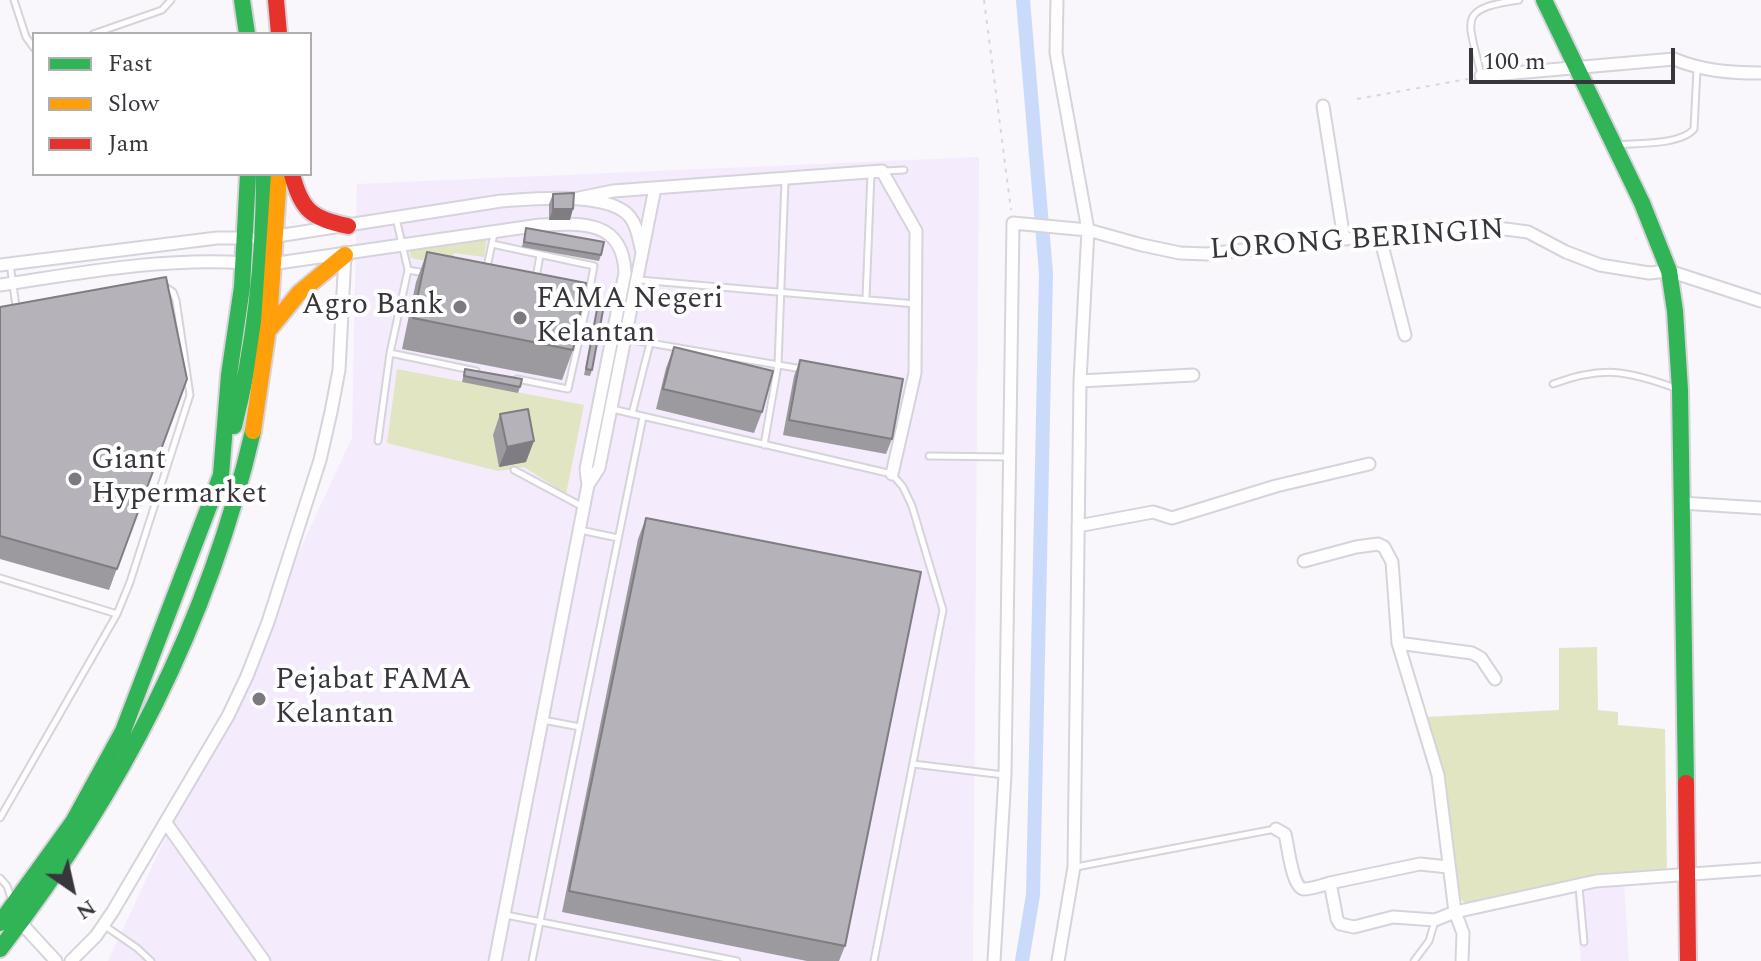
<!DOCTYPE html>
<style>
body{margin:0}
#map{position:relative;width:1761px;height:961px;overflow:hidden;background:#f9f6fc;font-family:Spectral,serif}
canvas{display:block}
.legend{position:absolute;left:32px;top:32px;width:280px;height:144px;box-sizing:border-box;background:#fff;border:2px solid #b0aeb1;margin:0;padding:10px 14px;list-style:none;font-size:24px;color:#39353d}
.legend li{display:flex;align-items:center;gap:16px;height:40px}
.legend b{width:40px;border:2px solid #b0aeb1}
.north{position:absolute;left:32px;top:849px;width:80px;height:80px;-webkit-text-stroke:6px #fff;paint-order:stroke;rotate:146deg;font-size:22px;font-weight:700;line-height:32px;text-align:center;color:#39353d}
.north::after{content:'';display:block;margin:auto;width:28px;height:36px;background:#39353d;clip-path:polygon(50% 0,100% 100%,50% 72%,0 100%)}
.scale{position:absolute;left:1469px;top:48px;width:206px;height:36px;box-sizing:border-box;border:4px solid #39353d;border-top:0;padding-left:10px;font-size:24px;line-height:28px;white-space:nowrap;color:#39353d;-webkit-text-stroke:6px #fff;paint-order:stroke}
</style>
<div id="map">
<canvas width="1761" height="961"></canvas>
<ul class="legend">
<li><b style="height:10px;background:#30b455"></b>Fast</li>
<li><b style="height:10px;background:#ff9f0a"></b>Slow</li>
<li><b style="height:10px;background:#e5322d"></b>Jam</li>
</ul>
<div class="north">N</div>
<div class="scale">100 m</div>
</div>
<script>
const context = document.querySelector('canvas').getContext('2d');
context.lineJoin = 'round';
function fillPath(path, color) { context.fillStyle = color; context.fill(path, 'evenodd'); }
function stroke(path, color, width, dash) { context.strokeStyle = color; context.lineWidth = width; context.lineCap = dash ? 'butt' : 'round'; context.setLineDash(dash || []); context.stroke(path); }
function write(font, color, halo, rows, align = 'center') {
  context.font = font + ' Spectral,serif'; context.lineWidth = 8; context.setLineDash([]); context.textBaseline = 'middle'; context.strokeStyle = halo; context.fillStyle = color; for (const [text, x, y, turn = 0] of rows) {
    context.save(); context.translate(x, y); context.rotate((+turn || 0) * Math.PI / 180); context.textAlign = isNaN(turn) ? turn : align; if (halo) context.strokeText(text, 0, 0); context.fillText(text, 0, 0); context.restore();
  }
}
fillPath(new Path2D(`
 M979,157L973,961H108L352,438L357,184Z
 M1624,884L1629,961H1581L1574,892Z`), '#f4ebfd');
fillPath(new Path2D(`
 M487,237L484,257L454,253L452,266L411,258L409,248Z
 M397,369L584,405L566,494L524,467L498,471L387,443Z
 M1597,647L1598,710L1618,712V725L1665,729L1667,875H1599L1468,904L1462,901L1457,886L1437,753L1426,717L1559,710V648Z`), '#e2e5c2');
stroke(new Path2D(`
 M1022,961L1033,895L1046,273L1023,0`), '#cadafb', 14);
const lane = new Path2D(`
 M14,0L26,37L34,48
 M93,34L162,10L171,0
 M1481,75C1469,20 1455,9 1519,0
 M1616,145C1637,143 1681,145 1694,129L1697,69
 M885,171L904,170
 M396,218L408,270L425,273
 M492,244L594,266L587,304
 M10,264L16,306
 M487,267L494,234
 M536,278L540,255
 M639,280L916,304
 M866,298L871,173
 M626,339L802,369
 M390,353L476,371
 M517,379L568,389L587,304L577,302
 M1553,384C1602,366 1626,370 1675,388
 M612,409L892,474L903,487L912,506L943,610L874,961
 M632,414L650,343
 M378,441L390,353L408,270
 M764,445L778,365L785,180
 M929,456L1008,457
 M514,470L583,507
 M580,530L618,538
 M0,578L117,614
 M543,720L580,727
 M913,764L1004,775
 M0,818L117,614L130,582L190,395L176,300L173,292L164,286
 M1076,867L1275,829
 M0,878L7,886L11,898
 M1579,887L1584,942
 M506,915L737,961
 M105,926L137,948L151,961
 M532,961L643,417
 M1414,961L1429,941L1435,921`);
const street = new Path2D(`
 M1057,0L1056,53L1088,230L1080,381L1074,867L1058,961
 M1481,76L1674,59C1703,71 1730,73 1761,73
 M1323,106L1344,239
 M579,198L613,191L882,171L916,231L915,373L892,474
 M271,237L501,201C533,199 609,191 630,217C638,227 639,241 642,252
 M1380,237L1405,335
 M271,264L540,225C582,223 623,220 625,273L586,469L588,485L495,961
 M0,265L217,238H250
 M0,285C81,273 164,257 246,263
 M1080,381L1193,375
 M588,485L599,468L655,188
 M1681,503L1761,508
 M1078,526L1153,512L1172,518L1276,486L1369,464
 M1304,561L1356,547L1378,544L1384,547L1392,562L1398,643L1438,775L1455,912L1596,881L1761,869
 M1398,643L1472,653L1481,658L1495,679
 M166,823L264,961
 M1276,829L1285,834C1288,845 1292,888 1304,889C1311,889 1323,885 1330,883L1337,919L1340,924L1354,927L1393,917L1435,920L1455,912L1463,933L1462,961
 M1330,883L1420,864L1448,867
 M21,923L56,961
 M71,961L96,936L113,911L228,716L247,676L268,622L320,460L331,412L339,370L345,255
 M994,961L1005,775L1013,223L1088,230L1142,245L1180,253L1207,254L1344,239L1505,229L1528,232L1566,252L1600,265L1649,273L1669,271L1761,301`);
const fast = new Path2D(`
 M242,0L247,34
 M1544,0L1642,203L1669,271L1675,311L1680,390L1686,783
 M234,426C255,344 264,259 264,174
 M0,923L73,822L123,731L221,475L229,375L242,287L248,174
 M0,949C121,792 208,625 253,431`);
const slow = new Path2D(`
 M268,331L299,293L345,255
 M253,431L269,322L279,174`);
const jam = new Path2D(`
 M276,0L279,34
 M292,174C301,210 312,219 348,226
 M1686,783L1688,961`);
stroke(lane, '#d7d3da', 9);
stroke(street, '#d7d3da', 15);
stroke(fast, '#d7d3da', 20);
stroke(slow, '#d7d3da', 20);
stroke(jam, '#d7d3da', 20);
stroke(new Path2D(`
 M984,0L1011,210
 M1357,99L1468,79`), '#d8d7da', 2, [4, 6]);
stroke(lane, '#fefeff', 5);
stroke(street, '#fefeff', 11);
stroke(fast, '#30b455', 16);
stroke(slow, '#ff9f0a', 16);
stroke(jam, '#e5322d', 16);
fillPath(new Path2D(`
 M553,194L570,220H549V204Z
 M526,228L601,255L599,261L522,247Z
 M427,252L573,350L562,380L402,349L416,282Z
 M598,304L592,370L590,376L584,375Z
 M0,307L187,379L109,590L0,559Z
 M674,347L762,412L754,433L656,409L666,368Z
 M800,360L892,439L886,454L783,435L794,376Z
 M465,369L520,387L518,393L462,382Z
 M500,414L526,462L499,467L493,435Z
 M646,518L845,946L839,961H807L562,912L638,539Z`), '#9c9a9f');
fillPath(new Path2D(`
 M553,209H573L570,220H549Z
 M534,441L526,462L499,467L507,447Z`), '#7f7d82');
const building = new Path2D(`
 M574,193L573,209H553V194Z
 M526,228L604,242L601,255L524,242Z
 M427,252L586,283L573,350L413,318Z
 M166,277L187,379L117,569L0,536V307Z
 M598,304L604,305L592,370L586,369Z
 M674,347L773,371L762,412L663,389Z
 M800,360L903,379L892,439L789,420Z
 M465,369L522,379L520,387L464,376Z
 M528,409L534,441L507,447L500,414Z
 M646,518L921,572L845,946L569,891Z`);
fillPath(building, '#b5b3b9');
stroke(building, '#7f7d82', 2);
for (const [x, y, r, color] of [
 [460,307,8,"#7c7980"],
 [520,318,8,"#7c7980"],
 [75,479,8,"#7c7980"],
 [259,699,8,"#7c7980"]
]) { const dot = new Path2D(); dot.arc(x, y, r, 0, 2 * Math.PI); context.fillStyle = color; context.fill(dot); stroke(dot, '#fff', 3); }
write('30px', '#39353d', '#fff', [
 ["LORONG BERINGIN",1357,242,-4]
]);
write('30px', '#39353d', '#fff', [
 ["FAMA Negeri",536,301],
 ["Kelantan",536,335],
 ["Agro Bank",444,307,"right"],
 ["Giant",91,462],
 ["Hypermarket",91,496],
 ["Pejabat FAMA",275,682],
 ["Kelantan",275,716]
], 'left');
</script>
